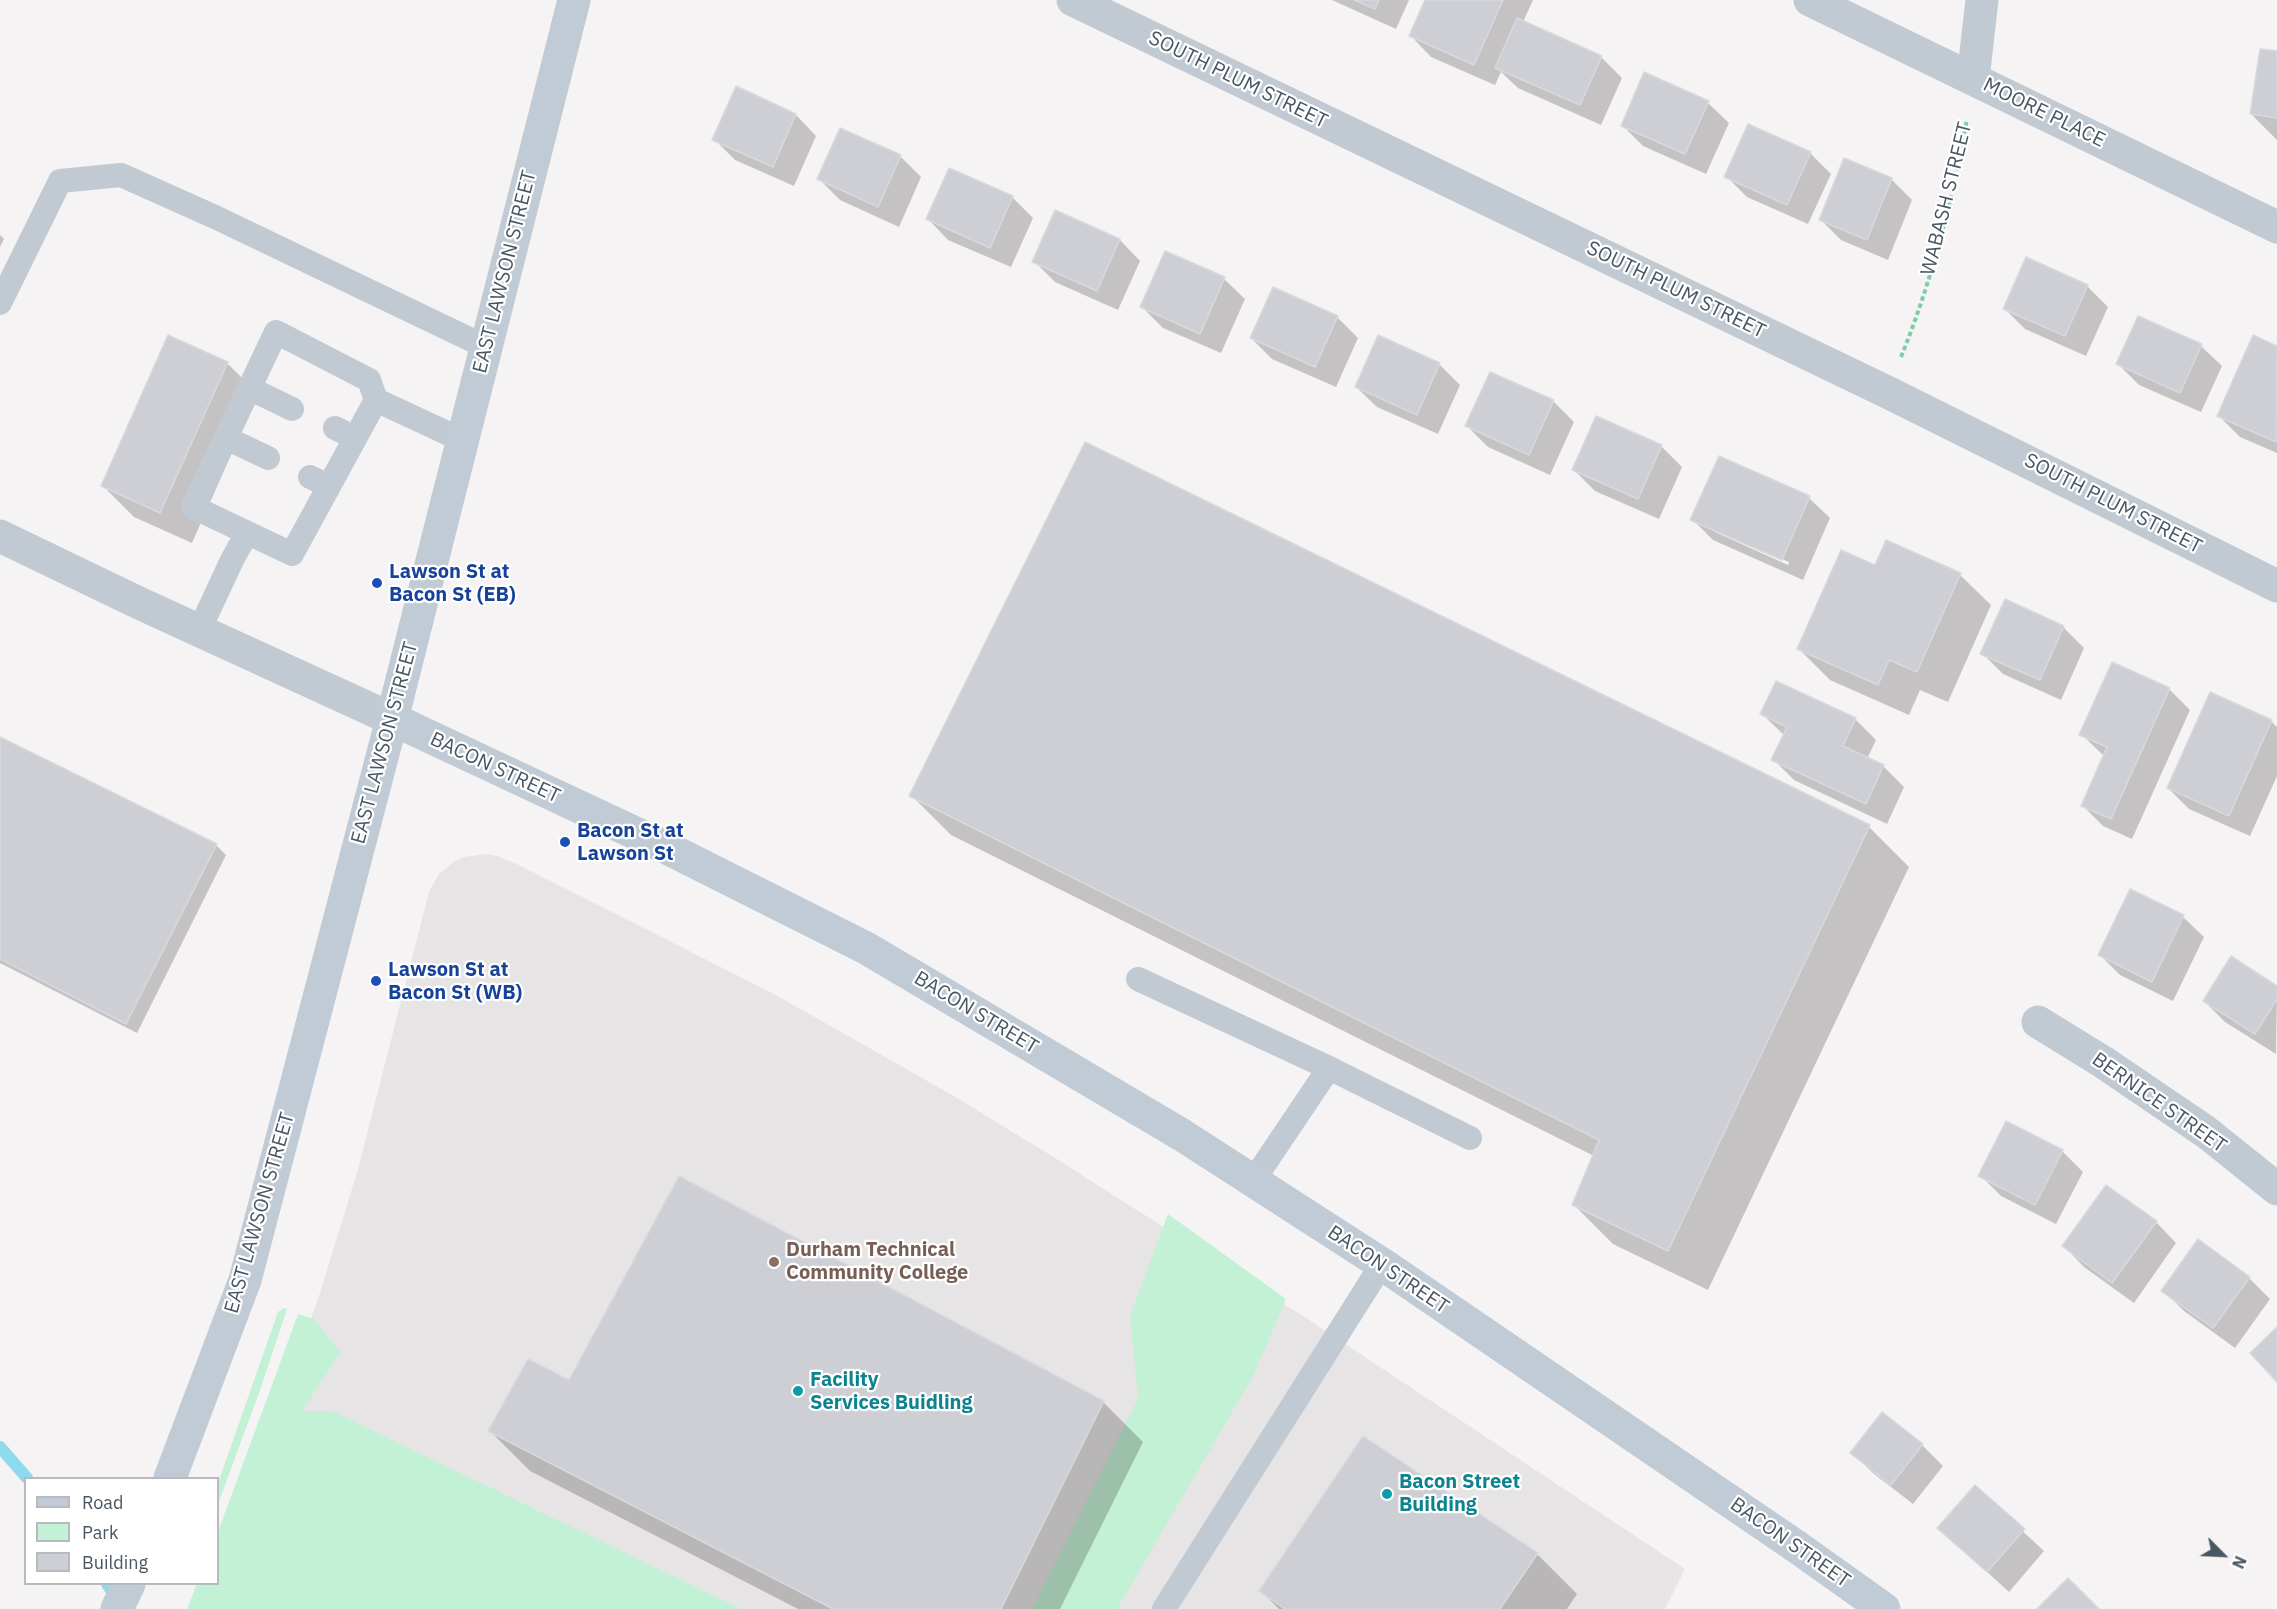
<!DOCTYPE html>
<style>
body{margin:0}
#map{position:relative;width:2277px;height:1609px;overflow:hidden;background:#f5f3f3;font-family:"IBM Plex Sans",sans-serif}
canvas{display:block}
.legend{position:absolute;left:24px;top:1477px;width:195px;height:108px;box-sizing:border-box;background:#fff;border:2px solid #b7bbc0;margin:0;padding:8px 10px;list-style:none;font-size:18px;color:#4a5661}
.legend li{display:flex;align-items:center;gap:12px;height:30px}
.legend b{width:30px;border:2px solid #b7bbc0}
.north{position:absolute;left:2193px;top:1525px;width:60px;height:60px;-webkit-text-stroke:4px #fff;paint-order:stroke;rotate:114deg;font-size:16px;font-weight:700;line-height:24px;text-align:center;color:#4a5661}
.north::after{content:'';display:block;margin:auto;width:21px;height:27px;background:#4a5661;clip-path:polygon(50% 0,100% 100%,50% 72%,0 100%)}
</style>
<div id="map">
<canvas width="2277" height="1609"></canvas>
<ul class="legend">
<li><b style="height:8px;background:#c1cbd6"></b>Road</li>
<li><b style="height:16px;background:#c3f1d5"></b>Park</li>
<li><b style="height:16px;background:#cdcfd5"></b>Building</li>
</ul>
<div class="north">N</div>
</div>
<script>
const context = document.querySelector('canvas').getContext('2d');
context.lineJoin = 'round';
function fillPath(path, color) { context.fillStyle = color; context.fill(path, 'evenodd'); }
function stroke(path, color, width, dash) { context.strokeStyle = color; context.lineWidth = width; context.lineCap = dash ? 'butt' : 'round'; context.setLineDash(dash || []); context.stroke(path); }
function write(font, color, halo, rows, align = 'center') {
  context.font = font + ' "IBM Plex Sans",sans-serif'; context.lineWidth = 4.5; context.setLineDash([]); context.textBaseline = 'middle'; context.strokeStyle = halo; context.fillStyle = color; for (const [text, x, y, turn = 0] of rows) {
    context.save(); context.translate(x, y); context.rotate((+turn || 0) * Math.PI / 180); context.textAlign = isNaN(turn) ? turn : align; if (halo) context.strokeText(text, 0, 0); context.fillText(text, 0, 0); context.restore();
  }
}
fillPath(new Path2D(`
 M486,854L497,856L519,865L770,992L859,1042L952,1095L1052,1156L1306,1318L1685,1569L1665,1609H203L218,1584L320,1293L358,1169L429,892L439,874L455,861L463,857Z`), '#e6e4e5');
fillPath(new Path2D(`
 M1168,1214L1286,1299L1253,1376L1117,1609H1032L1138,1399L1130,1316Z
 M284,1308L287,1309L260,1390L218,1504V1483L278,1312Z
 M298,1314L314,1319L340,1353L302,1411H332L741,1609H187L197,1584H218V1532Z`), '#c3f1d5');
fillPath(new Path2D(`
 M1332,0H1409L1396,29Z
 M1427,0H1533L1523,22L1601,57L1622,78L1601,125L1518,88L1501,72L1495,85L1431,57L1411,36Z
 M2277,53V140L2251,114Z
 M1708,103L1729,123L1706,174L1643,146L1622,125Z
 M796,115L816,136L794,186L735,160L714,139Z
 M841,130L901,157L921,177L899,227L840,200L819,179Z
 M1810,153L1831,174L1808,224L1747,197L1726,176Z
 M1891,179L1912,200L1888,260L1841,240L1821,220Z
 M1012,197L1033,218L1011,267L948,240L928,219Z
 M1056,212L1120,240L1140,261L1118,310L1055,282L1034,261Z
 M0,235L4,239L0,247Z
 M1224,279L1245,299L1221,353L1163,328L1142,307Z
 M2087,286L2108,307L2086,356L2025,329L2004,308Z
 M1337,317L1358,338L1336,387L1272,359L1251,338Z
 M2254,337L2277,348V453L2240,437L2219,416Z
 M2201,346L2222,366L2201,412L2139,385L2118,364Z
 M227,363L258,394L192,543L134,517L103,486Z
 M1439,364L1460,385L1438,434L1377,407L1356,387Z
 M1553,401L1574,422L1550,475L1488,447L1467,426Z
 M1661,446L1682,467L1659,519L1595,491L1574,470Z
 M1809,498L1830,518L1803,580L1713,540L1692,519ZM1715,529L1789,562L1788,565L1715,532Z
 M1876,567L1960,575L1991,605L1948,702L1920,690L1909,715L1830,680L1799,649Z
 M2063,627L2084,648L2061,700L2003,674L1982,653Z
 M2169,689L2190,710L2132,839L2103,826L2082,805L2104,756L2081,734Z
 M2210,694L2271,721L2277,727V776L2250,836L2189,809L2168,788Z
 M1762,714L1855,719L1876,740L1867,759L1883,766L1904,787L1887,824L1794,780L1773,759L1784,735Z
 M0,738L216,845L226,855L137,1033L0,963Z
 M911,795L1869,827L1909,867L1708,1290L1613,1244L1573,1204L1594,1156L951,835Z
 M2183,917L2204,937L2173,1001L2120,975L2100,955Z
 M2277,987L2276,1054L2225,1022L2204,1001Z
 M2062,1151L2083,1172L2056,1224L2001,1196L1980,1175Z
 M2156,1222L2176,1243L2134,1303L2084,1267L2064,1246Z
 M2249,1278L2270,1299L2235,1348L2184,1311L2163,1290Z
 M570,1382L1103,1402L1143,1442L1060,1609H798L530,1471L490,1431Z
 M1882,1414L1922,1445L1943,1466L1913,1504L1873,1473L1852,1453Z
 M1975,1487L2044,1551L2009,1592L1939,1528Z
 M1537,1554L1577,1594L1567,1609H1279L1261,1591Z`), '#0003');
stroke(new Path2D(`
 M0,1447L27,1478
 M107,1584L118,1600`), '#90daee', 12);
const building = new Path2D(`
 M1354,0H1379L1375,9Z
 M1425,0H1503L1474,65L1409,36Z
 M1517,18L1602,56L1580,105L1495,68Z
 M2260,49L2277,51V118L2250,114Z
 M1644,72L1709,101L1685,154L1621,126Z
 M736,86L796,114L773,167L712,140Z
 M1748,124L1811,152L1787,205L1724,177Z
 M840,128L901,155L878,207L817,179Z
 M1844,158L1892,178L1867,240L1819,220Z
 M949,168L1013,196L990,248L926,219Z
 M1055,210L1120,239L1097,291L1032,262Z
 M1165,251L1225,277L1200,334L1140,307Z
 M2026,257L2088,285L2065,336L2003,309Z
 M1273,287L1338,316L1315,367L1250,338Z
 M2138,316L2202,344L2180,393L2116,364Z
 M168,335L228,362L160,513L101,486Z
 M1378,335L1440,363L1417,415L1355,387Z
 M2253,335L2277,346L2276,442L2217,416Z
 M1490,372L1554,400L1529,455L1465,426Z
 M1596,416L1662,445L1638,499L1572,470Z
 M1085,442L1870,825L1668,1251L1572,1205L1599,1140L909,796Z
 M1719,456L1810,496L1782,560L1690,520Z
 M1886,540L1961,573L1917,672L1889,660L1878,685L1797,649L1841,550L1875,565Z
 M2005,599L2064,626L2040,680L1980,654Z
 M2112,662L2170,688L2111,819L2081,806L2107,747L2079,735Z
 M1776,681L1856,718L1843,746L1884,765L1866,804L1771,760L1787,727L1760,714Z
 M2210,692L2272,720L2229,816L2167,788Z
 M0,737L217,844L126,1024L0,959Z
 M2130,889L2184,915L2152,982L2098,955Z
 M2231,956L2277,986V999L2255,1034L2203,1001Z
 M2006,1121L2063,1150L2035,1205L1978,1176Z
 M679,1176L1104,1401L1001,1609H833L488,1431L528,1359L569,1380Z
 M2106,1185L2157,1221L2112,1283L2062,1246Z
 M2198,1239L2250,1277L2213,1328L2161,1291Z
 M2277,1327V1382L2250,1353Z
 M1882,1412L1923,1444L1891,1485L1850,1453Z
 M1363,1436L1538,1553L1500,1609H1285L1259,1591Z
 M1975,1485L2025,1529L1987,1572L1937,1528Z
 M2068,1578L2099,1609H2037Z`);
fillPath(building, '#cdcfd5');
stroke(building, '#d7d9de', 1.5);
stroke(new Path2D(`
 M1901,357C1932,281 1952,200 1967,119`), '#7ad0a6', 4, [4.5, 3]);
stroke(new Path2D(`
 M0,303L60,181L121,175L215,217L486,347
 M249,388L292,409
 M376,400L292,554L193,507L276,332L369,380L376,400L462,440
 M335,428L355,438
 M226,438L268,458
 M310,477L329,486
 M199,631L232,560L247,533
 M1138,979L1329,1068
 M1253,1181L1329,1068L1470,1138
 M1164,1609L1382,1264`), '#c1cad2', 24);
stroke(new Path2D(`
 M1073,0L1887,392L2277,586
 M1810,0L2277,227
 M1973,79L1982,0
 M0,536L139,603L392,719
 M2038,1022L2103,1062L2206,1132L2277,1189`), '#c1cad2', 33);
stroke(new Path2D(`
 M392,719L665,847L866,948L1182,1135L1382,1264L1797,1547L1884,1609
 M170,1478L245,1280L392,719L574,0
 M117,1609L129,1584`), '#c1cbd6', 33);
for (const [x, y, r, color] of [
 [377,583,6,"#1a4fb4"],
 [565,842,6,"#1a4fb4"],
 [376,981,6,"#1a4fb4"],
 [774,1262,6,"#8d6e63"],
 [798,1391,6,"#0f9aa8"],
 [1387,1494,6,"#0f9aa8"]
]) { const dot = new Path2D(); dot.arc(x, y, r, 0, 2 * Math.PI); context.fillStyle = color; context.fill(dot); stroke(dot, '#fff', 2); }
write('20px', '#4a5661', '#fff', [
 ["SOUTH PLUM STREET",1238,80,26],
 ["MOORE PLACE",2044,113,26],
 ["WABASH STREET",1947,199,-76],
 ["EAST LAWSON STREET",505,272,-76],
 ["SOUTH PLUM STREET",1676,290,26],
 ["SOUTH PLUM STREET",2113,504,27],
 ["EAST LAWSON STREET",385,743,-75],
 ["BACON STREET",495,768,25],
 ["BACON STREET",976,1013,31],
 ["BERNICE STREET",2159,1103,35],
 ["EAST LAWSON STREET",260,1213,-74],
 ["BACON STREET",1388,1270,34],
 ["BACON STREET",1790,1543,35]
]);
write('bold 20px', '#164399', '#fff', [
 ["Lawson St at",389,572],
 ["Bacon St (EB)",389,595],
 ["Bacon St at",577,831],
 ["Lawson St",577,854],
 ["Lawson St at",388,970],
 ["Bacon St (WB)",388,993]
], 'left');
write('bold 20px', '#785e54', '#fff', [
 ["Durham Technical",786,1250],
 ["Community College",786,1273]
], 'left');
write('bold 20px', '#0d838f', '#fff', [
 ["Facility",810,1380],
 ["Services Buidling",810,1403],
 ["Bacon Street",1399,1482],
 ["Building",1399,1505]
], 'left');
</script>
